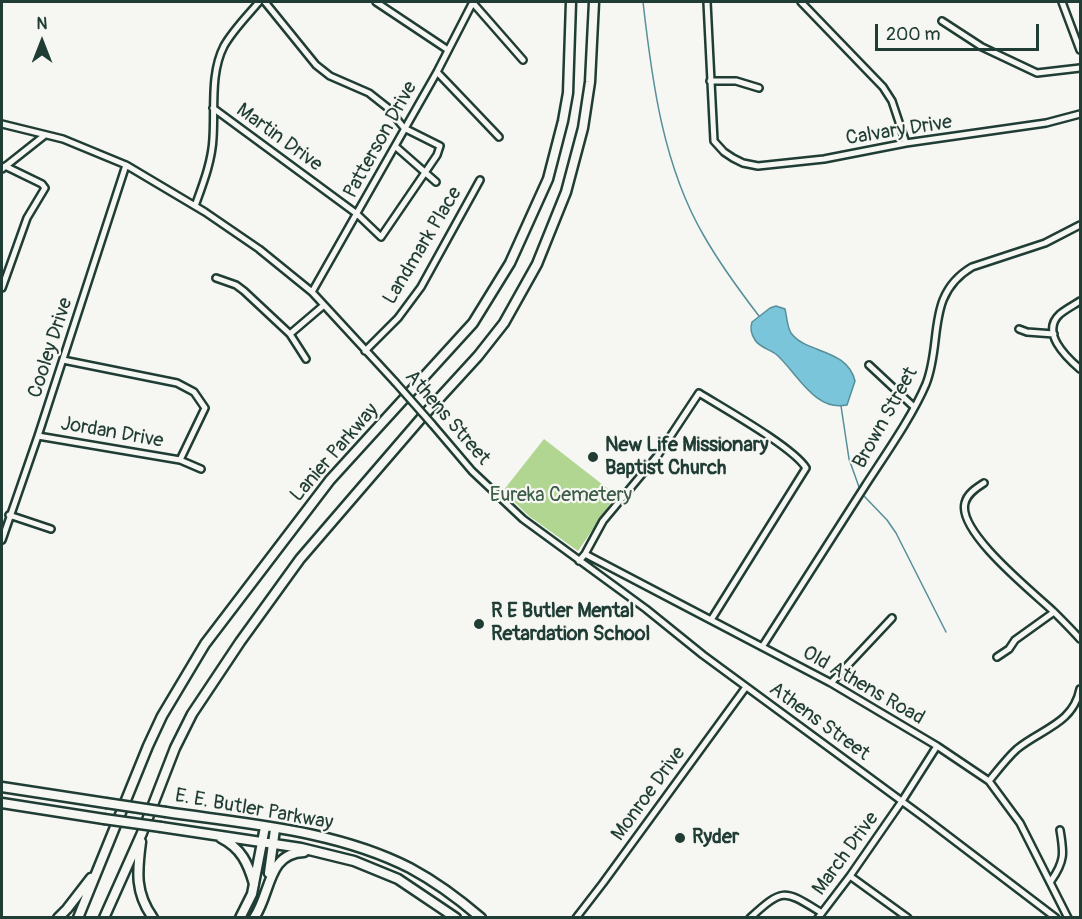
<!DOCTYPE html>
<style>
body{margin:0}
#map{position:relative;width:1082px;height:919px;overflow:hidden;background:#f6f6f2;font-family:Pangolin,sans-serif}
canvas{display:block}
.frame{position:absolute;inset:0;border:3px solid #1f3d34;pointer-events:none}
.north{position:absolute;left:12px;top:12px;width:60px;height:60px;-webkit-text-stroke:4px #f6f6f2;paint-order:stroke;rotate:0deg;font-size:16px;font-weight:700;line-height:24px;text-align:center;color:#1f3d34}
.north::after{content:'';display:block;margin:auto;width:21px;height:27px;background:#1f3d34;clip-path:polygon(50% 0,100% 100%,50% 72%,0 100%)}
.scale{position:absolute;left:875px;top:24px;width:164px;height:27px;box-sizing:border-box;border:3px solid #1f3d34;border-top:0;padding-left:8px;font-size:18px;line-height:21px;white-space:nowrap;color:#1f3d34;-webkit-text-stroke:4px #f6f6f2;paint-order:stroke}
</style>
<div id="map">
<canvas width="1082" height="919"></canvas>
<div class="frame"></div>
<div class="north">N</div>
<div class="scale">200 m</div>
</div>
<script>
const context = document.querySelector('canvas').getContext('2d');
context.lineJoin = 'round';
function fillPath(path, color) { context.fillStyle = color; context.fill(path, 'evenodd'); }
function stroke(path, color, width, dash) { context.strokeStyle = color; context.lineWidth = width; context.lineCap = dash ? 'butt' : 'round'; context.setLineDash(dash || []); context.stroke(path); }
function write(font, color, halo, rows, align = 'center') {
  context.font = font + ' Pangolin,sans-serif'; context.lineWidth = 4.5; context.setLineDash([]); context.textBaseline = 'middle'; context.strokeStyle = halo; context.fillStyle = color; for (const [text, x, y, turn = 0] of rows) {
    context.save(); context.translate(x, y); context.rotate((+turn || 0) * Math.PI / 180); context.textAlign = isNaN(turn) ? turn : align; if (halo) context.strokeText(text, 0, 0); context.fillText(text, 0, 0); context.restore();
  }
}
fillPath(new Path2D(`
 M544,439L616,495L578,551L529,516L503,491Z`), '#b0d691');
const water = new Path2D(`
 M776,306L785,309C787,317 787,327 791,333C806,354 847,348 855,381L847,405C815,412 797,373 777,355C770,349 760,348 755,340C751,334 750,328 752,322L770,308Z`);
fillPath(water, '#7ac5da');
stroke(water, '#568f98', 1.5);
stroke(new Path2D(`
 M643,2C652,81 663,166 704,236C720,264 739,290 759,316
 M841,406L849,459L859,487
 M864,496L887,520L896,533L946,632`), '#568f98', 1.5);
const minor = new Path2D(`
 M376,2L448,50
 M707,2L714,141L724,152L733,158L743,163L758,166L824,159L906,143L1046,123L1080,114
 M801,2L883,87L892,101L906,143
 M1062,2L1080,50
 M473,3L523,60
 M942,21L982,47L1037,73L1080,68
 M437,72L499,137
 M710,81H736L759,88
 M213,108L357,214L381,237L437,155L440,146L404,128L388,108L369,93L330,76L316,65L265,2
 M2,124L63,139L126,165L205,212L259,249L312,292L395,382
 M395,146L436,182
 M2,169L45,135
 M195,206C203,184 212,161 213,138C215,108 210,73 224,46C233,30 248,15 259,2
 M216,278L236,285L244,291L290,334L306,359
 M2,288L27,218L45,188L42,184L5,166
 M312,292L437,72L473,2
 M1080,301C1074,305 1066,309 1060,314C1040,332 1066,357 1080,369
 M1019,329L1027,332L1054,334
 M290,334L324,305
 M365,351L398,318L421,287L480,180
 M63,360L177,383L194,392L205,408L180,460
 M869,365L914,407
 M432,424L472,471L523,519L646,609L703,655L926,819L1056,918
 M38,436L180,460L201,469
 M984,483C976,488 967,494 965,503C957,532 1034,593 1054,612C1063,621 1072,630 1080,639
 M9,515L51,529
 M2,540L38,436L126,165
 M585,554L603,521L658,455L699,393C723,408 793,447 806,468L711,620
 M579,561L585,554L831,683L937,746L989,781L1020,823L1068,918
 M762,647C797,593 831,539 865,486C885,455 912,417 926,384C943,341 925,295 972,267L1045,243L1080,225
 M997,657L1009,649L1015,640L1054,612
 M831,683L892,618
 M989,781C998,770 1007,758 1017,749C1041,729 1073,724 1080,689
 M850,876L908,918
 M1051,881C1065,861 1064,853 1060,830
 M576,918L603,883L746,687
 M750,918C784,887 784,890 822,913
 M818,918L850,876L902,801L937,746`);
const highway = new Path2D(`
 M2,787L106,803
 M2,803L104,819
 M166,812C247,824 336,830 410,868C436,882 459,899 481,918
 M161,827L301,848L354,861L398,879L456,918
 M221,838C241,848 248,863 254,884
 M141,842C137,872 135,893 153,918
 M269,873L275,829
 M58,918L67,909L91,878
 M78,918L148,746L162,716L205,644L330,480L473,323L510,263L548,179L563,121L568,93L571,2
 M104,918L142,833L175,748L192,714L240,642L300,559L424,415L478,356L504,323L537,264L566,192L583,128L590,82L594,2
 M240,918L252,894L265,827
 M254,918C271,894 267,853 304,852`);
stroke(minor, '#1f3d34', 10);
stroke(highway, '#1f3d34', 13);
stroke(minor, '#f6f6f2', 5);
stroke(highway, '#f6f6f2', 8);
const minorBridge = new Path2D(`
 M395,382L432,424`);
const highwayBridge = new Path2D(`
 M106,803L166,812
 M104,819L161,827`);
stroke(minorBridge, '#1f3d34', 10, []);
stroke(highwayBridge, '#1f3d34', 13, []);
stroke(minorBridge, '#f6f6f2', 5);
stroke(highwayBridge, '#f6f6f2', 8);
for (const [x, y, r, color] of [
 [593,457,6,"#1f3d34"],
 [479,624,6,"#1f3d34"],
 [680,838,6,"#1f3d34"]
]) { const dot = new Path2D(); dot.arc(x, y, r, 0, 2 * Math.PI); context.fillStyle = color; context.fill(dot); stroke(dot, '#f6f6f2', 2); }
write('20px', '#1f3d34', '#f6f6f2', [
 ["Calvary Drive",899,131,-9],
 ["Martin Drive",279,138,36],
 ["Patterson Drive",381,140,-61],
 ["Landmark Place",423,246,-59],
 ["Cooley Drive",51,348,-72],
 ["Athens Street",447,418,49],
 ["Brown Street",886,418,-61],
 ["Jordan Drive",112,433,10],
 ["Lanier Parkway",335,453,-49],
 ["Old Athens Road",863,686,30],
 ["Athens Street",819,722,36],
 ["Monroe Drive",649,794,-54],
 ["E. E. Butler Parkway",254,810,10],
 ["March Drive",846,854,-54]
]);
write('bold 20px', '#1f3d34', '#f6f6f2', [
 ["New Life Missionary",605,446],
 ["Baptist Church",605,469],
 ["R E Butler Mental",491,612],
 ["Retardation School",491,635],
 ["Ryder",692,838]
], 'left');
write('20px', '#3c5c47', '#f6f6f2', [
 ["Eureka Cemetery",561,496]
]);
</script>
